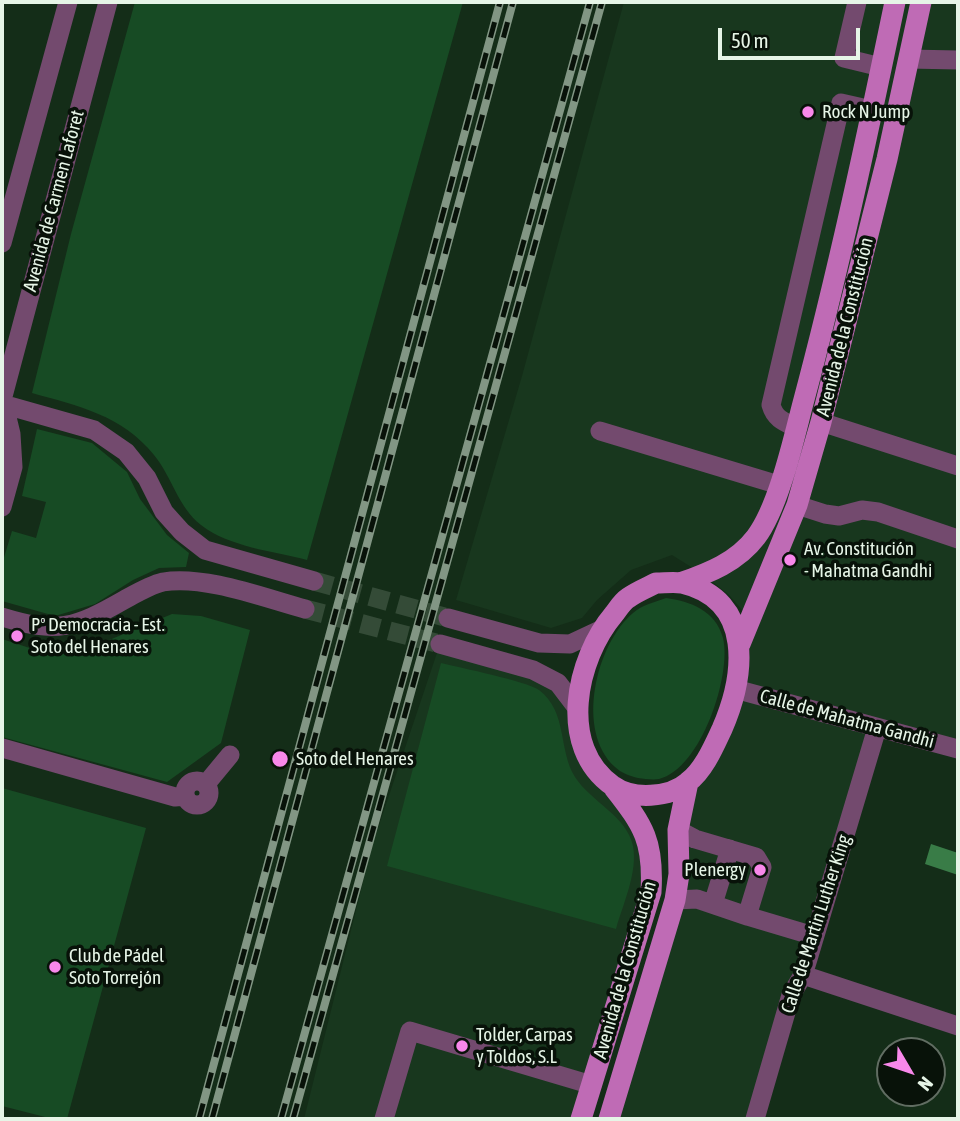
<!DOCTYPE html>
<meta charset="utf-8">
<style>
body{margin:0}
#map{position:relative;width:960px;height:1121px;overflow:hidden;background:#142d18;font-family:"Asap Condensed",sans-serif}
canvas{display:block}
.frame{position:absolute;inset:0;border:4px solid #e6f5e7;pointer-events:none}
.north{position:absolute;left:876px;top:1037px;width:70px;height:70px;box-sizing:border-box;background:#081209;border:2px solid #616d62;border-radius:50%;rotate:129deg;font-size:19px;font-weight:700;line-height:28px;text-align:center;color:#e6f5e7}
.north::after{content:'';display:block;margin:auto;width:24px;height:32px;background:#f888ea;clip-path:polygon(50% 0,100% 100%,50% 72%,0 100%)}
.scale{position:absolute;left:718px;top:28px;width:142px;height:32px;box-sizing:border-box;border:4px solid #e6f5e7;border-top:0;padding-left:9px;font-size:21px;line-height:24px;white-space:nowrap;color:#e6f5e7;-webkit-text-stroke:5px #081209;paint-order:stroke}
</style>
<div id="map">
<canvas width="960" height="1121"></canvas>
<div class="frame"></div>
<div class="north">N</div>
<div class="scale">50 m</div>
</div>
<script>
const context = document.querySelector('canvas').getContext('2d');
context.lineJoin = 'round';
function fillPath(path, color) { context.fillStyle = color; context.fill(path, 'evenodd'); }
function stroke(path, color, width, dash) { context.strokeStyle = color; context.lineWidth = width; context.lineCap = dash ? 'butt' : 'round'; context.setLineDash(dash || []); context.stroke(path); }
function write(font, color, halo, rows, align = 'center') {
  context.font = font + ' "Asap Condensed",sans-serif'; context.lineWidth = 7; context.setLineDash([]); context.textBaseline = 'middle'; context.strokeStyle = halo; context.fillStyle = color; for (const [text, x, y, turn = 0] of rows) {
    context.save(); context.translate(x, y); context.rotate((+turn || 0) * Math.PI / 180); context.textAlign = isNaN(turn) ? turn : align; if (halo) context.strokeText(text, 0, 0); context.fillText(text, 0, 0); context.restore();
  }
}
fillPath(new Path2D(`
 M624,2H958V749L878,728L755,1119H609L667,926L678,830L712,750L743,611L729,595L704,575L672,555L631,570L597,600L582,618L551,628L456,600L522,376Z
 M440,644L558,683L582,744L653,865L581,1119H304L372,846Z`), '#18371e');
fillPath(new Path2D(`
 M135,2H463L307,560C273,551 229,547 201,525C178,507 172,477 154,455C122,415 78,406 32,393L71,234Z
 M37,429L92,443L127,472L140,499L167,535L189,553L186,567L159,568L133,580L95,604L55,616L2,601V564L12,531L36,538L46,502L22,496Z
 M666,598C690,601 716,611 723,638C732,675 701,769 659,779C653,780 645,779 638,778C630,776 621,773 615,767C575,731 596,644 633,613C642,605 655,602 666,598Z
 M172,614L201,616L250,630L221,743L167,782L2,737V639L39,651L85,650Z
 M441,663C461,668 526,681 539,690C568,712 558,750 575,777C591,802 627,816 633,846C638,872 623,904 616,929L387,866Z
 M2,788L146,828L67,1119H53L2,1106Z`), '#174b24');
fillPath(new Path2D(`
 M931,844L958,853V875L925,864Z`), '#397c47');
stroke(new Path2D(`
 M314,581L448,618
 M305,609L440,644`), '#344b37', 19, [19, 10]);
stroke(new Path2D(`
 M857,2L844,58L881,67
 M908,59L958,60
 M2,243L68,2
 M2,400L108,2
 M2,404L94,430L126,452L147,478L164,512L182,532L205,550L314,581
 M821,422L958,466
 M797,428C784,422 775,419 771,405L841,103L872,110
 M600,431L779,485
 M797,505L825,514L839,516L862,510L878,512L958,539
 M2,507L13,467L11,434L4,405
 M2,617C57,634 75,628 124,600C135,594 150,585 163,582C205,575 264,598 305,609
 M448,618L539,643L570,644L602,629
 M440,644L533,670L558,683L577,708
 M735,689L958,749
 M2,748L175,797L185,796
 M185 793a12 12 0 1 1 24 0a12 12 0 1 1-24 0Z
 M206,784L230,755
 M675,900L697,899L747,916L762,867L756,857L695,839L678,830
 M713,904L730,849
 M747,916L814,936
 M803,975L958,1026
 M384,1119L410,1031L592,1085
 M755,1119L791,995L803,975L808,959L877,728`), '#734a6e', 19);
stroke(new Path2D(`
 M656,583C664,583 674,582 682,583C755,600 745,676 722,729C714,746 704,770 688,782C670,798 632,800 613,786C557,747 576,659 614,614C618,609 622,602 628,598C636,592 646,588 656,583Z
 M680,583C709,573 737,562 756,537C778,508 793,442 802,407C838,273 867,137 895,2
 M740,644L797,505L821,422L887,159L921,2
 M581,1119L651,892C654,842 644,826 614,788
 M609,1119L675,900L679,874L678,830L688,782`), '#bf6bb5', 21);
const rail = new Path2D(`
 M199,1119L500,2
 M212,1119L513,2
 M281,1119L590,2
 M293,1119L602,2`);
stroke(rail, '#829684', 8);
stroke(rail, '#081209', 5, [16]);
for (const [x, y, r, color] of [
 [808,112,7,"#f888ea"],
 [790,560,7,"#f888ea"],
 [17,636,7,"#f888ea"],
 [280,759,9,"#f888ea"],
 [760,870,7,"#f888ea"],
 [55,967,7,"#f888ea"],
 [462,1046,7,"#f888ea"]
]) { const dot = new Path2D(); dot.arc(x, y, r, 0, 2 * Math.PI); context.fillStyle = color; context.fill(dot); stroke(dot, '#081209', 2.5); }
write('19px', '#e6f5e7', '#081209', [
 ["Rock N Jump",822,112],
 ["Av. Constitución",804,549],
 ["- Mahatma Gandhi",804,571],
 ["Pº Democracia - Est.",31,625],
 ["Soto del Henares",31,647],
 ["Soto del Henares",296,759],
 ["Plenergy",746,870,"right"],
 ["Club de Pádel",69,956],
 ["Soto Torrejón",69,978],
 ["Tolder, Carpas",476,1035],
 ["y Toldos, S.L",476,1057]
], 'left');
write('19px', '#e6f5e7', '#081209', [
 ["Avenida de Carmen Laforet",54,201,-75],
 ["Avenida de la Constitución",845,327,-76],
 ["Calle de Mahatma Gandhi",847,719,15],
 ["Calle de Martin Luther King",816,924,-72],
 ["Avenida de la Constitución",625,970,-74]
]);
</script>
